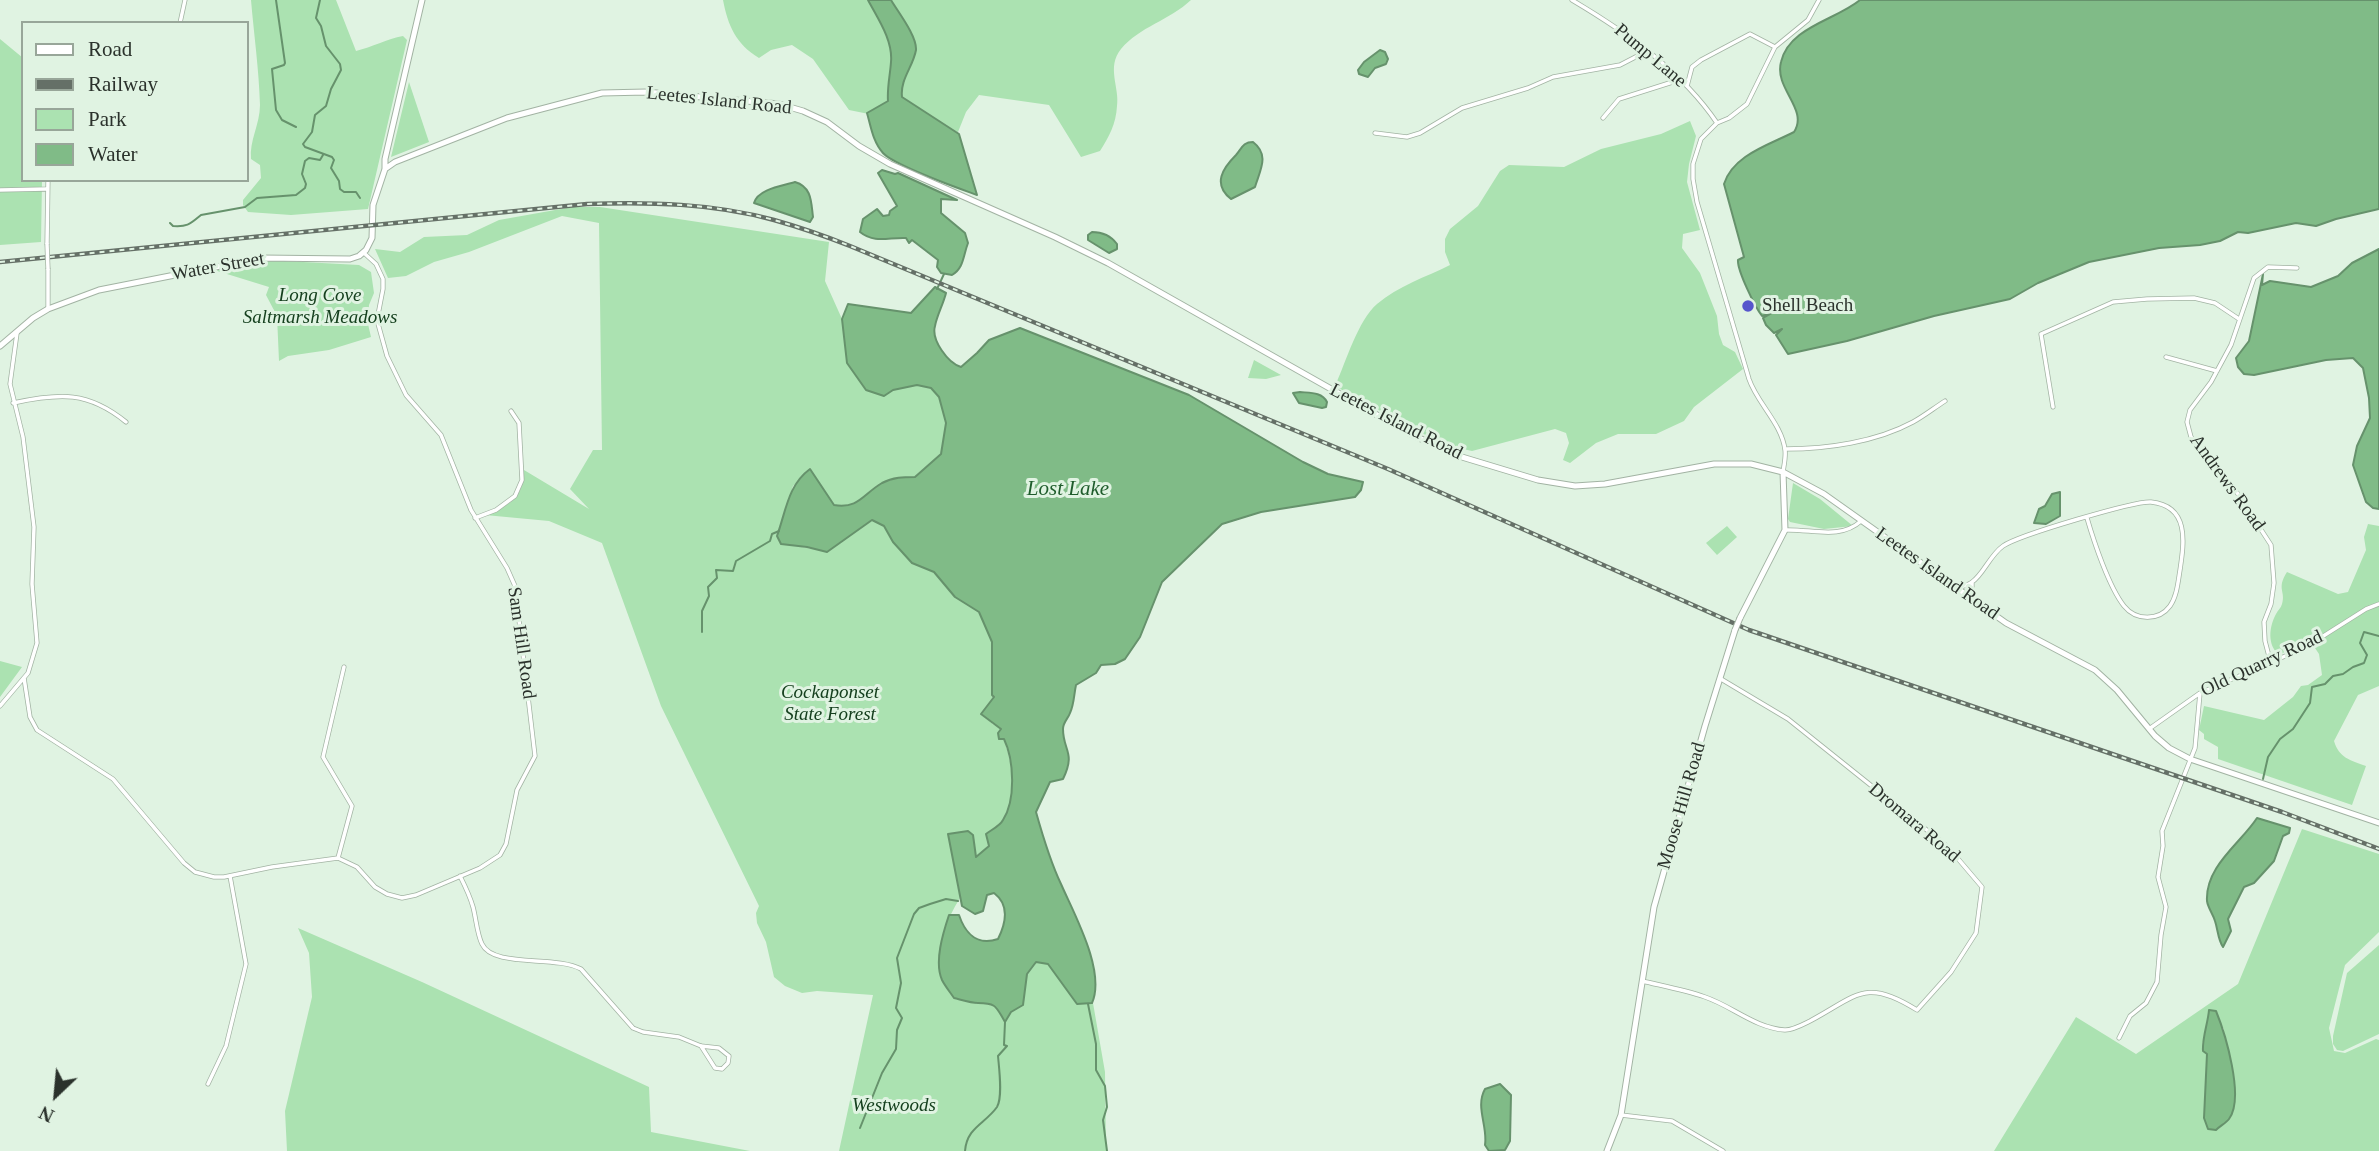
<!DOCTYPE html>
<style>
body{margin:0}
#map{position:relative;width:2379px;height:1151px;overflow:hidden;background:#e0f3e2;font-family:Georgia,serif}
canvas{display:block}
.legend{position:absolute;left:21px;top:21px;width:228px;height:161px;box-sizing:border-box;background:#e0f3e2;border:2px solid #98a699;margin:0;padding:9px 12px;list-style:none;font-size:21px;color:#2b322c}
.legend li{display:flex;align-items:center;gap:14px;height:35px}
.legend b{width:35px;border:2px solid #98a699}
.north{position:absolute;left:21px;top:1060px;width:70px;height:70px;-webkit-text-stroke:5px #e0f3e2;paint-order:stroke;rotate:206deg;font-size:19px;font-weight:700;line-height:28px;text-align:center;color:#2b322c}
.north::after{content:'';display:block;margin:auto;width:24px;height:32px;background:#2b322c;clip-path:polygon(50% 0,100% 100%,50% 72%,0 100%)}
</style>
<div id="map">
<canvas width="2379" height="1151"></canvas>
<ul class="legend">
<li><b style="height:9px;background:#fff"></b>Road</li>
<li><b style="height:9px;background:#657067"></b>Railway</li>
<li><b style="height:19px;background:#abe2b1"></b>Park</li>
<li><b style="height:19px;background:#80bb87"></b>Water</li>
</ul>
<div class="north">N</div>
</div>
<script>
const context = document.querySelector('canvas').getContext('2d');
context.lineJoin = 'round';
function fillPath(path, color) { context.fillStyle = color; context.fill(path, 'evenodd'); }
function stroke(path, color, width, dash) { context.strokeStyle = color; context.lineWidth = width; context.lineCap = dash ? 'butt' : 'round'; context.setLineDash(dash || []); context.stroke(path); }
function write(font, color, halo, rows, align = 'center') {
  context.font = font + ' Georgia,serif'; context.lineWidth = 6; context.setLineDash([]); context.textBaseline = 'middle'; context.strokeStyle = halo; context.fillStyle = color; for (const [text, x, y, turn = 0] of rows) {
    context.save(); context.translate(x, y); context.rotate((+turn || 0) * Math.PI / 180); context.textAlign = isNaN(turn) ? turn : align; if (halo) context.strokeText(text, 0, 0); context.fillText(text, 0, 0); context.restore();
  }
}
fillPath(new Path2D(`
 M251,0H336L356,51C372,47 387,39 403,36L407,40L368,209L291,215L248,212L243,205V200L261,178L260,165L251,159C249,141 260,124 260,105C259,70 254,35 251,0Z
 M723,0H1191C1170,20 1139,27 1121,49C1106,67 1120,88 1117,106C1116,124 1109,137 1100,151L1081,157L1049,105L979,95L966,112L958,132L849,110L813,59L792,45L771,50L759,58C736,44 728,26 723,0Z
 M0,39L23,58V180H42L41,242L0,245Z
 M409,82L429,142L391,157Z
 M1690,121L1696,136L1689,164L1687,182L1700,230L1683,234L1682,248L1700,273L1717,316L1719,334L1723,345L1735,352L1743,369L1694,407L1684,421L1656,434H1618L1596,443L1570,463L1563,460L1569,443L1566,433L1555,429L1472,451L1450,446L1417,431L1335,386C1346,362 1358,320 1377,304C1398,286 1426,277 1450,265L1445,252V239L1450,229L1478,206L1500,171L1509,165L1564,167L1601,149L1661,134Z
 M572,207H600L829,242L825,281L842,319L847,363L893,390C905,388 919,382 931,388C947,397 949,441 940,455C934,463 922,471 915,477C905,477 895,477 886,481C865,490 861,509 834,505L811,470L793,486L777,536C791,548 809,547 827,552L872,519L884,526L893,542L912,563L934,572L955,597L979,612L992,642V695L994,697L992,724L998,725C1006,738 1016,781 1013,796C1008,819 993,843 976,858L948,834L960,898C946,920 939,941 941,967L977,1004C996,1001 996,1007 1005,1022L1027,974L1036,962L1048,964L1077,1004L1093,1003L1105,1072L1106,1151H839L873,995L817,991L802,993L785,986L774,977L766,942L757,923L756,913L759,906L661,706L602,543L549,521L485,515C511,505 523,498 524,470L589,509L570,489L593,450H602L599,223L562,216L469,252L434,262L406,276L388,278L375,249L400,252L424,237L467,235L499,220Z
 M266,260L359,265L371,272L374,293L369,305L368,324L371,337L329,350L288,356L279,361L277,316L266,295L269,287L214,270Z
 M1254,360L1281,375L1266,379L1248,378Z
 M1793,483L1820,499L1853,526L1824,529L1790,522L1788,519Z
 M2368,524L2379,526V686L2358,695L2334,741C2339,758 2350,760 2366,766L2352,805L2218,759V747L2204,739V734L2199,730L2204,706L2264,720L2293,697L2301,686L2308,685L2322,675L2319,654L2309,639L2279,655C2267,645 2269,627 2276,614C2278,610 2281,608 2282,604C2286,591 2276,589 2287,572L2338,594L2348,592L2366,550L2364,537Z
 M1727,526L1737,537L1717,555L1706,543Z
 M0,661L22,667L0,697Z
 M2302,829L2379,854V932L2345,965L2329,1028L2334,1051L2345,1053L2376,1039L2379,1040V1151H1994L2076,1017L2136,1054L2238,984ZM2209,1011L2224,1029V1041L2229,1050L2204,1118L2207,1054L2202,1044L2207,1032Z
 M298,928L422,982L649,1087L651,1132L750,1151H287L285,1111L312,997L309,953Z
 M2379,945V1034L2343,1051L2337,1050L2333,1044V1036L2347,973Z`), '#abe2b1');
const water = new Path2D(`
 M868,0H891C898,12 917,36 916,50C913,67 900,79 902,97L959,134L977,195C958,188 895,166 883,153C873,142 871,127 867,113L888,101C887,88 890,76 891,62C893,40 878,19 868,0Z
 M1860,0H2379V209L2336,219L2316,226L2296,223L2248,233L2238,232L2220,241L2200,245L2159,248L2089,262L2038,283L2010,299L1934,316L1847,341L1788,354L1776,335L1782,329L1774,333L1766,325L1763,318L1772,313L1762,316C1755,307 1737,270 1738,260L1744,257L1724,184C1733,155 1769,145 1794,132C1809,109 1774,89 1781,62C1789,27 1836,20 1860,0Z
 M1380,50L1385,52L1388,59L1386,64L1375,68L1368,77L1359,74L1358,70L1364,62Z
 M1253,142C1270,155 1260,170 1255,187L1231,199C1212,184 1223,168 1236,155C1242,148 1243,142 1253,142Z
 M882,170L895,174L898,173L957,200L941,199V213L965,233L968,243C963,256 964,268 952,275L941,273L937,267L938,260L912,240L909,243L906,238C889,237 875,244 860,232L863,219L877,209L883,216L889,215L890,211L897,206L878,173Z
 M795,182C812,187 811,202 813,217L810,222L754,203C758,189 782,186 795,182Z
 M1092,232C1102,232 1111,236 1117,244V249L1109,253L1088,240V235Z
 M2379,249V509L2373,508L2366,502L2353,465L2357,446L2370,418L2369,398L2363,368L2353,358L2326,360L2254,375L2244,374L2238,367L2236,358L2249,341L2263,274L2262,285L2270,281L2311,287L2338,276L2352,263Z
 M935,287L946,293C943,305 937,315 935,326C931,340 948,363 961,367L977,353L989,340L1020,328L1189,395L1303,462L1328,474L1363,482L1361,490L1355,497L1261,512L1222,524L1162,582L1140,637L1125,659L1115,664L1101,665L1096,673L1076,685C1074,694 1074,705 1070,713C1068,719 1063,722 1063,729C1063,751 1076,752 1063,779L1050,782L1036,812C1043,837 1050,861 1061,884C1074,914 1106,971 1092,1003L1077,1004L1048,964L1036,962L1027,974L1023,1005L1011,1012L1005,1022C996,1007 997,1003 978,1003C971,1003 962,1000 954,998C950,992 945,986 942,980C934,962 943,933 949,915H959C965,933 977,946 998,939C1006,923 1010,905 994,893L987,895L983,911L975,914L962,906L948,834L968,831L973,835L976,857L989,846L986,834C991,830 1000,826 1003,820C1016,800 1014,760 1004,739H999L998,733L1001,729L981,714L994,697L992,695V642L979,612L955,597L934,572L912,563L893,542L884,526L872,520L827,552L807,547L781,544L777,536C786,511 788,485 810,469L834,505C859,509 863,494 882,483C893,477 904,477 915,477L941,454L946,423L939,397L931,388L917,385L893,390L884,396L866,390L847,363L842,319L848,304L911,313Z
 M1300,392C1310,393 1322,392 1327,402L1326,407L1322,408L1299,403L1293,393Z
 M2060,492V516L2046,524L2034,523L2039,509L2045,506L2052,494Z
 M2257,818L2290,828L2289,833L2283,836L2274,861L2254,883L2244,887L2228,919L2231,931L2223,947C2218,940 2218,930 2215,921C2213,914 2208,908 2207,901C2205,866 2241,843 2257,818Z
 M2209,1010L2216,1011C2225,1033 2245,1098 2229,1119C2226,1123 2220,1126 2216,1130L2208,1129L2204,1118L2207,1054L2203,1051C2202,1038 2208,1023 2209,1010Z
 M1500,1084L1511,1095L1510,1141L1505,1150L1489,1151L1485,1145C1488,1126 1475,1107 1485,1089Z`);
fillPath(water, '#80bb87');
stroke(water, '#66926c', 2);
stroke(new Path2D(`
 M276,0L285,63L284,65L272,69L276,110L282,120L296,127
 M320,0L316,18L321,26L326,46L340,64L341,70L331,89L326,106L315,115L312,132L303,144L305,147L332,157L334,160L331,168L339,181L340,189L344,192H356L360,198
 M170,223L173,226C188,227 190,224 201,215L245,207L257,198L296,195L305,188L306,184L302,174L305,161L309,158L320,160L323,155
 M937,289L944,274
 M702,632V611L709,596L708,587L717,578L716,570L733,571L736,561L770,541L772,534L779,531
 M2263,779L2268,757L2280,739L2293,729L2310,703L2312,687L2325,684L2333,676L2343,674L2353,667L2364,663L2367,655L2360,643L2364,632L2379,636
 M1088,1004L1096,1044V1070L1105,1086L1107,1107L1103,1120L1107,1151
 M860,1128L882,1073L896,1049L897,1030L902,1018L896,1008L901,983L897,958L914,914L919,908L930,904L946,899L958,901
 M965,1151C967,1127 985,1124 997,1107C1003,1097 999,1068 998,1056L1007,1046L1004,1045L1005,1022`), '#66926c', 2);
const street = new Path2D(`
 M1572,0C1626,32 1682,71 1717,123
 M180,23L185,0
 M1687,86L1692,67L1701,60L1750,34L1775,47
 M1603,118L1619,99L1679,80
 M1375,133L1407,137L1420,133L1462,108L1528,88L1553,77L1620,65L1647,51
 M0,190L46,189
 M47,244L48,180
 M48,269V309
 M2166,357L2217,371
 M13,403C60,393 88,391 126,422
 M2053,407L2041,334L2113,302L2147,299L2194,298L2215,303L2239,319
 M1786,449C1827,449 1876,442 1913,422C1924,416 1934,408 1945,401
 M1783,472C1784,465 1786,457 1785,450C1782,424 1757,403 1749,379L1697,202L1693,179V164L1701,139L1717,123L1729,118L1747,104L1775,47L1808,20L1819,0
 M475,518L496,510L515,496L522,480L519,423L511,411
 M1786,530C1812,529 1840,540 1861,521
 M1958,588C1962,586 1969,585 1972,582C1983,575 1990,555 2003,546C2019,535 2134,501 2151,502C2190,506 2184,543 2180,570C2178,582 2177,596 2170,606C2159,621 2136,621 2124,606C2109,587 2094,542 2087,518
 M1972,598V582
 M2271,664L2265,641L2264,622L2271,604L2274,583L2271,545L2234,488L2191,437L2187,422L2190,410L2211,382L2231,345L2254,278L2268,267L2297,268
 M24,678L30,717L37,730L113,779L184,863L195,872L214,877H224L272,867L338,858L357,867L375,887L387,894L402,898L416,895L480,868L500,855L506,844L517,790L535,756L515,586L507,568L471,510L441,435L406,395L387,356L377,320L383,289V279L376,264L364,253
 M0,706L28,673L37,643L32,584L34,527L23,437L10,384L17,333
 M2149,729L2200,693L2306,647L2366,609L2379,604
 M338,858L352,806L323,757L344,667
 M460,876C465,886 470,896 473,907C476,918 477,934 482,944C493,968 555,955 581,969L633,1028L643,1032L679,1037L701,1046L719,1048L729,1056L728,1063L722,1069L715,1068L701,1046
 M1642,981C1663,986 1685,990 1705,997C1732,1006 1755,1028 1785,1030C1793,1030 1802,1025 1810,1021C1857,996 1865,977 1917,1010L1951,972L1976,933L1982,887L1948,847L1788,719L1721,679
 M2119,1038L2130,1016L2146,1003L2157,982L2161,935L2166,907L2158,877L2163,846L2162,831L2195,748L2200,693
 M208,1084L226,1046L246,964L230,876
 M1621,1115L1672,1121L1723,1151`);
const secondary = new Path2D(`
 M385,169L395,162L507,118L602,93L646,92L779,104L803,111L827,122L859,146L890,164L1055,237L1108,263L1409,433L1452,454L1538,480L1575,486L1605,484L1714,464H1751L1783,472L1824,494L2006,623L2095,670L2117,690L2155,736L2169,748L2190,759L2379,823
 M0,346L33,318L48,309L99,290L261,258L350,259L359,256L366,250L372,238L373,205L385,169V159L422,0
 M1740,618L1785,530L1783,472
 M1607,1151L1621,1115L1654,907L1705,726L1735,630`);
stroke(street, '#a2b3a3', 5);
stroke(secondary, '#a2b3a3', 7);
stroke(street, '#fff', 3.5);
stroke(secondary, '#fff', 5);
const rail = new Path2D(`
 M0,262L587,204C650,202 712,203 774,220C799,227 825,236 850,246L1388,469L1749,630L2282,812L2379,849`);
stroke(rail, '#657067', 4.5);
stroke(rail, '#e0f3e2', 2, [5]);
const streetBridge = new Path2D(`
 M47,244L48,269`);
const secondaryBridge = new Path2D(`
 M1735,630L1740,618`);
stroke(streetBridge, '#a2b3a3', 5, []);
stroke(secondaryBridge, '#a2b3a3', 7, []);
stroke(streetBridge, '#fff', 3.5);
stroke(secondaryBridge, '#fff', 5);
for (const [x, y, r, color] of [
 [1748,306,7,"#5655cc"]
]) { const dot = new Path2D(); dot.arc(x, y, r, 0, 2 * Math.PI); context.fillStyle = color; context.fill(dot); stroke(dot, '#e0f3e2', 2.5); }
write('19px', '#2b322c', '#e0f3e2', [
 ["Pump Lane",1650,56,40],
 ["Leetes Island Road",719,101,6],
 ["Water Street",218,267,-10],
 ["Leetes Island Road",1396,422,27],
 ["Andrews Road",2227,483,54],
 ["Leetes Island Road",1937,574,35],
 ["Sam Hill Road",521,643,82],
 ["Old Quarry Road",2262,664,-25],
 ["Moose Hill Road",1682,806,-74],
 ["Dromara Road",1914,823,40]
]);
write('italic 19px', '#15401e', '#e0f3e2', [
 ["Long Cove",320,296],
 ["Saltmarsh Meadows",320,318],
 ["Cockaponset",830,693],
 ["State Forest",830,715],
 ["Westwoods",894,1106]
]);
write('19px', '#2b322c', '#e0f3e2', [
 ["Shell Beach",1762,306]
], 'left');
write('italic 21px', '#1f5d2c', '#e0f3e2', [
 ["Lost Lake",1068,489]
]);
</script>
